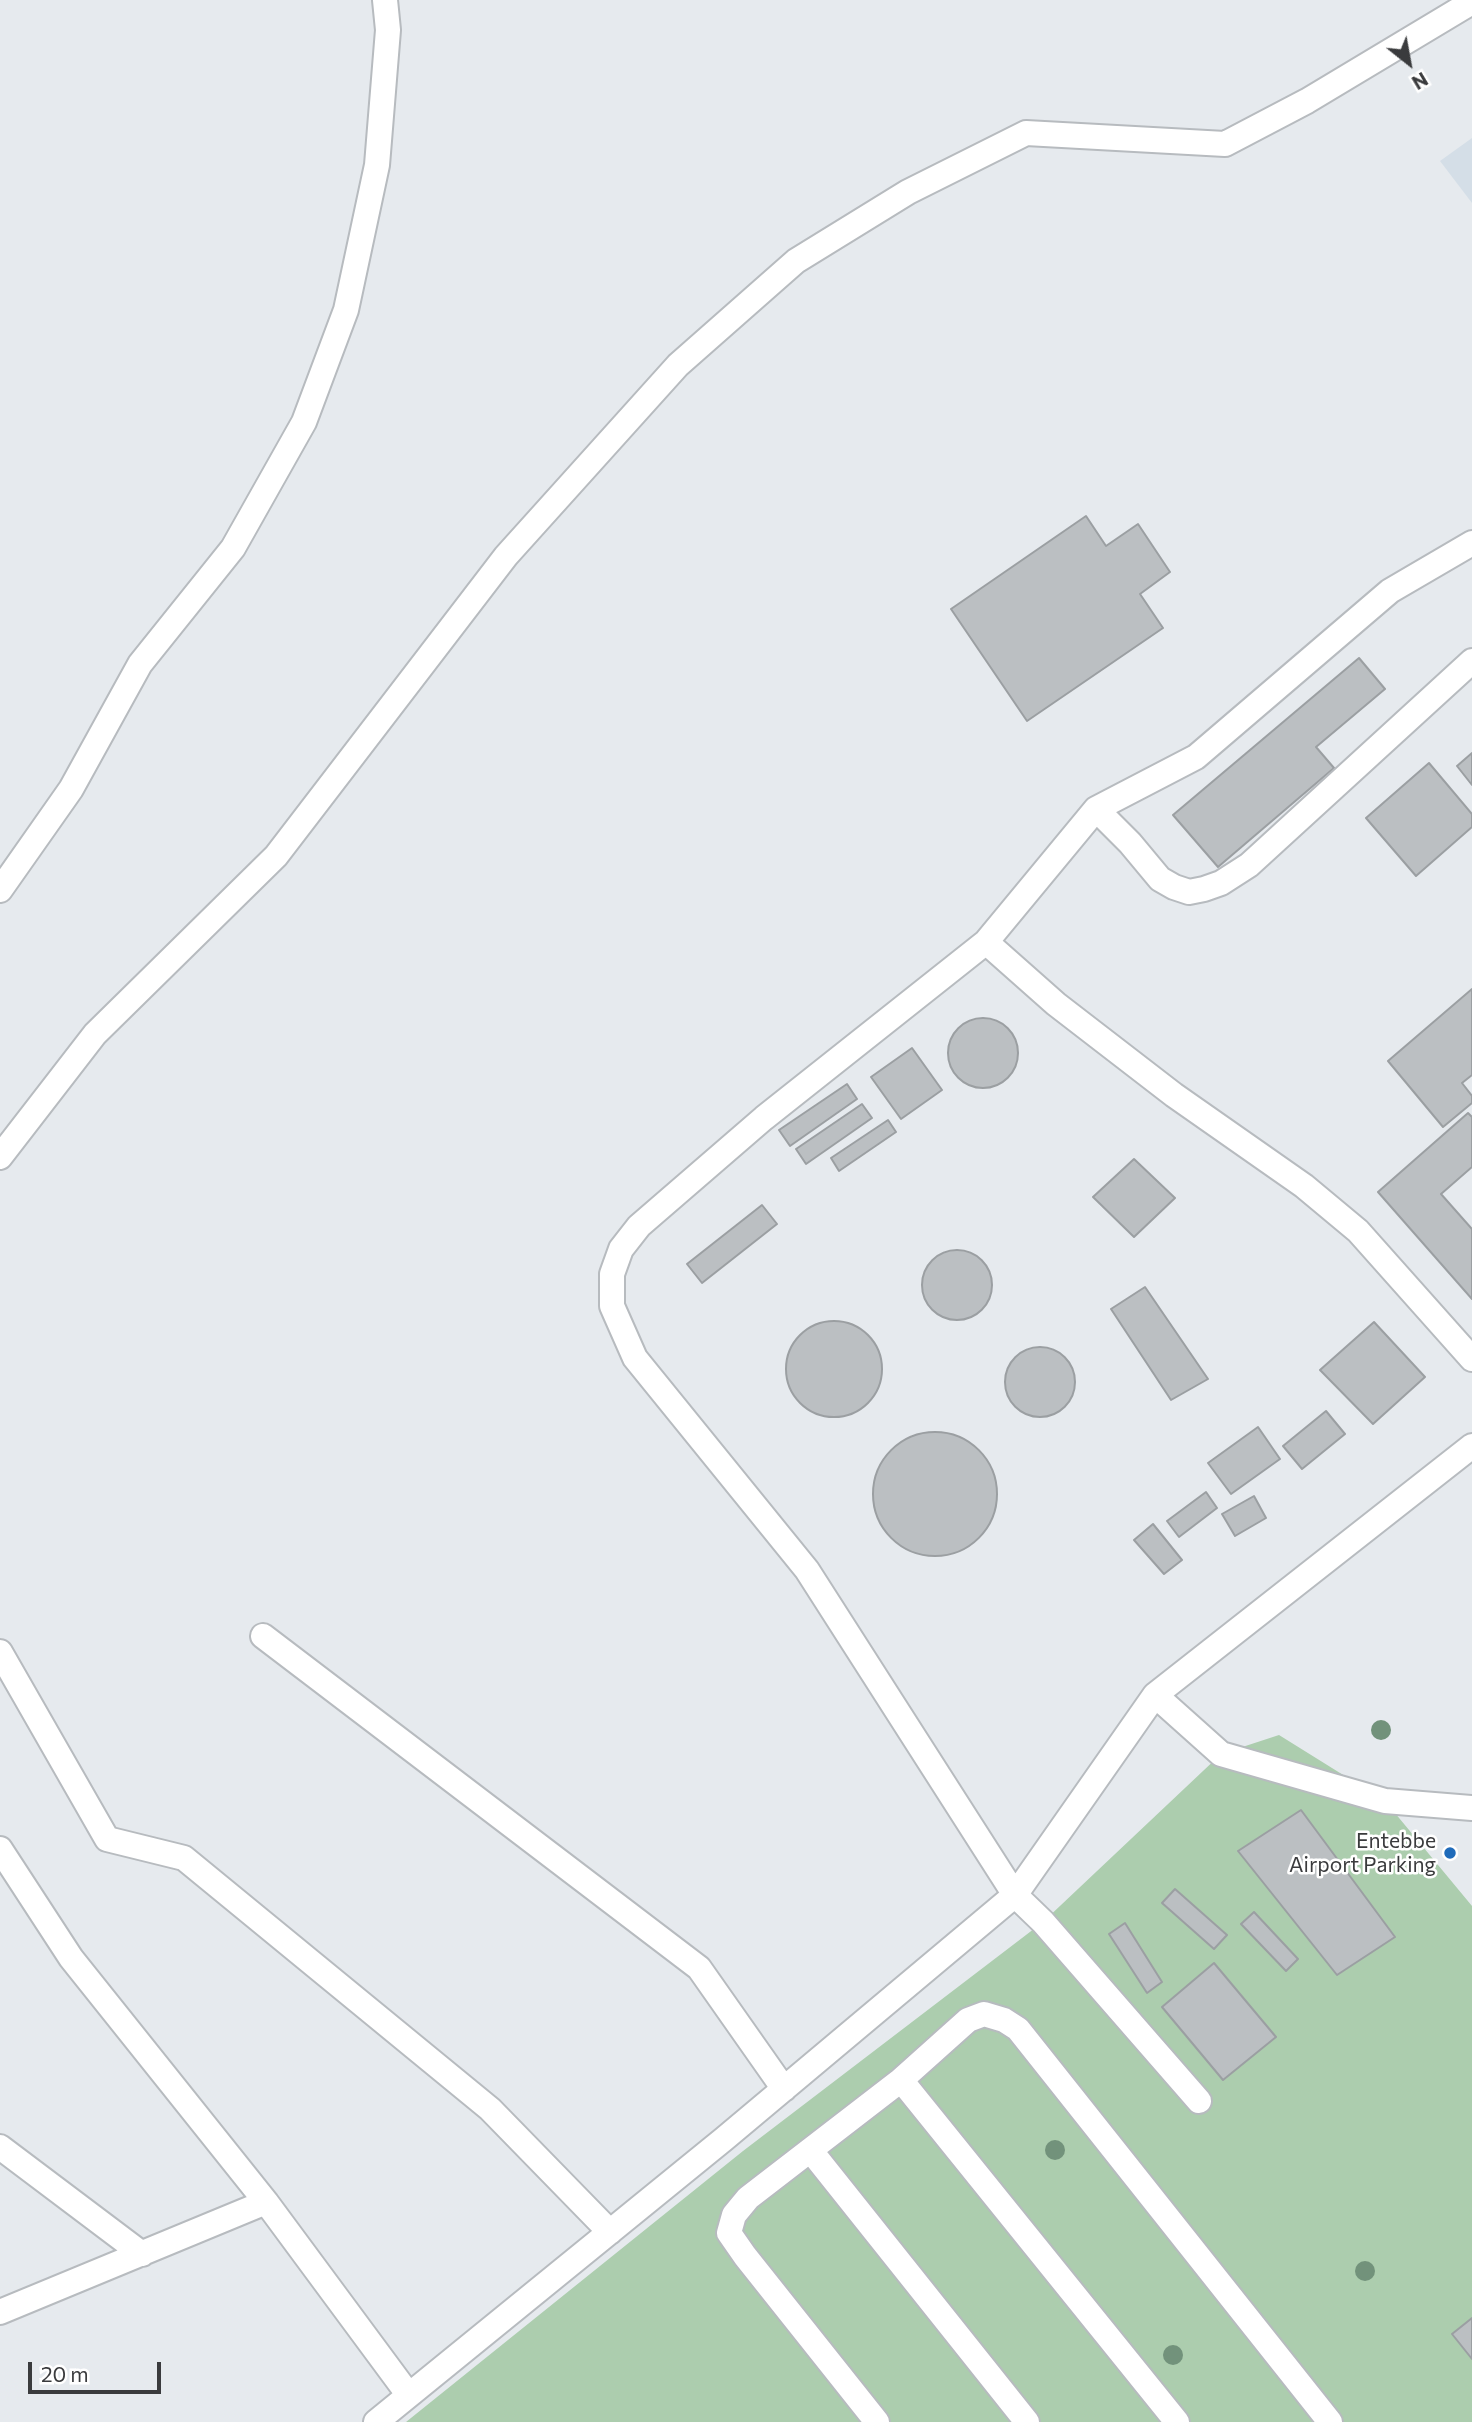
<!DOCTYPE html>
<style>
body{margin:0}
#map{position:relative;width:1472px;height:2422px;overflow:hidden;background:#e6eaee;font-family:Commissioner,sans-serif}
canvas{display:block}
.north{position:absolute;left:1374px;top:28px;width:70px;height:70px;-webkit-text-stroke:5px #fff;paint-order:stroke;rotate:149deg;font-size:19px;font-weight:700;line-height:28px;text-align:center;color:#3a3b3d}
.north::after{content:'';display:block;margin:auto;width:24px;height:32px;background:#3a3b3d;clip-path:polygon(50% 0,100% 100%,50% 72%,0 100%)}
.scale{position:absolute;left:28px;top:2362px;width:133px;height:32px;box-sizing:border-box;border:4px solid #3a3b3d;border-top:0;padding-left:9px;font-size:21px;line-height:24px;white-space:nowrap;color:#3a3b3d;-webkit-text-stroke:5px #fff;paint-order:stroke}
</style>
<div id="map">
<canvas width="1472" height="2422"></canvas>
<div class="north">N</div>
<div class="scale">20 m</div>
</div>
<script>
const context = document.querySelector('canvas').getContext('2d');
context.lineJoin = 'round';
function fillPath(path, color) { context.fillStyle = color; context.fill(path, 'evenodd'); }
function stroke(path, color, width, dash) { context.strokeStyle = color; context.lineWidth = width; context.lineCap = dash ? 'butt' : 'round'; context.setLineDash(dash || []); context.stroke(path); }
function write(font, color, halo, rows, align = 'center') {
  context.font = font + ' Commissioner,sans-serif'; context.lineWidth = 5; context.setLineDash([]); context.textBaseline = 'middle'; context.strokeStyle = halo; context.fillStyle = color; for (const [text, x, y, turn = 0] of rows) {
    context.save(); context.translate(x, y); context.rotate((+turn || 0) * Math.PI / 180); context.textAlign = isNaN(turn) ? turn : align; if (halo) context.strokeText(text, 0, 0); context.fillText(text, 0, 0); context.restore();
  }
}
fillPath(new Path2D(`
 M1472,138V203L1440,161Z`), '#d4dee7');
fillPath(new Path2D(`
 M1279,1735L1385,1801L1472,1906V2422H406L743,2151L1043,1922L1221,1754Z`), '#accdae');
const building = new Path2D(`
 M1086,516L1106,546L1138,524L1170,572L1140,594L1163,628L1027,721L951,609Z
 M1359,658L1385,689L1316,747L1334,768L1218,867L1173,815Z
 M1472,753V785L1457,766Z
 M1429,763L1472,814V827L1416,876L1366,818Z
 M1472,989V1075L1462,1083L1472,1096V1103L1443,1127L1388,1061Z
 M948 1053a35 35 0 1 1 70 0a35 35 0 1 1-70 0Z
 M912,1048L942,1090L901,1119L871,1077Z
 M847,1084L857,1099L790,1146L779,1130Z
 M862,1104L872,1118L806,1164L796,1149Z
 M1468,1113L1472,1117V1167L1441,1194L1472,1229V1299L1378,1192Z
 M888,1120L896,1132L839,1171L831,1158Z
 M1134,1159L1175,1198L1134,1237L1093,1197Z
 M762,1205L777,1224L702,1283L687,1264Z
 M922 1285a35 35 0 1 1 70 0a35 35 0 1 1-70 0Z
 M1145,1287L1208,1379L1171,1400L1111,1309Z
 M786 1369a48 48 0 1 1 96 0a48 48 0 1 1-96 0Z
 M1374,1322L1425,1377L1373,1424L1320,1370Z
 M1005 1382a35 35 0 1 1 70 0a35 35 0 1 1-70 0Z
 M1326,1411L1345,1434L1302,1469L1283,1446Z
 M1258,1427L1280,1459L1231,1494L1208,1463Z
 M873 1494a62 62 0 1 1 124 0a62 62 0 1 1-124 0Z
 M1206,1492L1217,1508L1179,1537L1167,1521Z
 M1254,1496L1266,1518L1235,1536L1222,1514Z
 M1153,1524L1182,1560L1164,1574L1134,1540Z
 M1301,1810L1395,1937L1337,1975L1238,1851Z
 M1175,1889L1227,1935L1214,1949L1162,1903Z
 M1254,1912L1298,1959L1286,1971L1241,1924Z
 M1125,1923L1162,1982L1147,1993L1109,1934Z
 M1214,1963L1276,2037L1223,2080L1162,2007Z
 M1472,2318V2359L1452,2334Z`);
fillPath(building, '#bbbfc2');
stroke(building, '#9b9fa2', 2);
const lane = new Path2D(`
 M1096,809L1130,843L1160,879L1174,887L1189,892L1204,889L1221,883L1249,865L1472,661
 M0,890L71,789L140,664L233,548L304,422L346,310L377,165L388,30L385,0
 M986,942L1056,1004L1174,1095L1304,1186L1358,1231L1472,1359
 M0,1157L95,1034L276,856L506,556L678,365L796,261L908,192L1026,133L1225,144L1307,101L1472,2
 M263,1636L699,1968L784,2089
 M0,1652L107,1839L184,1858L490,2109L610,2232
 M1155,1695L1221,1754L1385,1801L1472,1808
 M0,1849L71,1958L266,2202L408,2394
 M901,2080L1177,2422
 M1199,2101L1043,1922L1015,1895L807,1570L635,1358L612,1306V1274L621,1249L639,1226L764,1118L986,942L1096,809L1196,757L1390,591L1472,543
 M0,2147L142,2254
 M811,2151L1027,2422
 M0,2312L266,2202
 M376,2422L724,2139L1015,1895L1155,1695L1472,1446
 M877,2422L745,2256L729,2233L734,2215L748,2198L901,2080L968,2020L984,2014L1004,2020L1018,2029L1330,2422`);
stroke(lane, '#b7bbbf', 28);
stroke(lane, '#fff', 24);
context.fillStyle = '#72927b';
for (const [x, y] of [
 [1381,1730],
 [1055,2150],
 [1365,2271],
 [1173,2355]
]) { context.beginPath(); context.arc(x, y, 10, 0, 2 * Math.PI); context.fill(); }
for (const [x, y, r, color] of [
 [1450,1853,7,"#1f6bba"]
]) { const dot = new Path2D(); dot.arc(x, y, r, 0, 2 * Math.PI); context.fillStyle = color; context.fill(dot); stroke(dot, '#fff', 2.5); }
write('21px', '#3a3b3d', '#fff', [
 ["Entebbe",1436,1841],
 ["Airport Parking",1436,1865]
], 'right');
</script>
